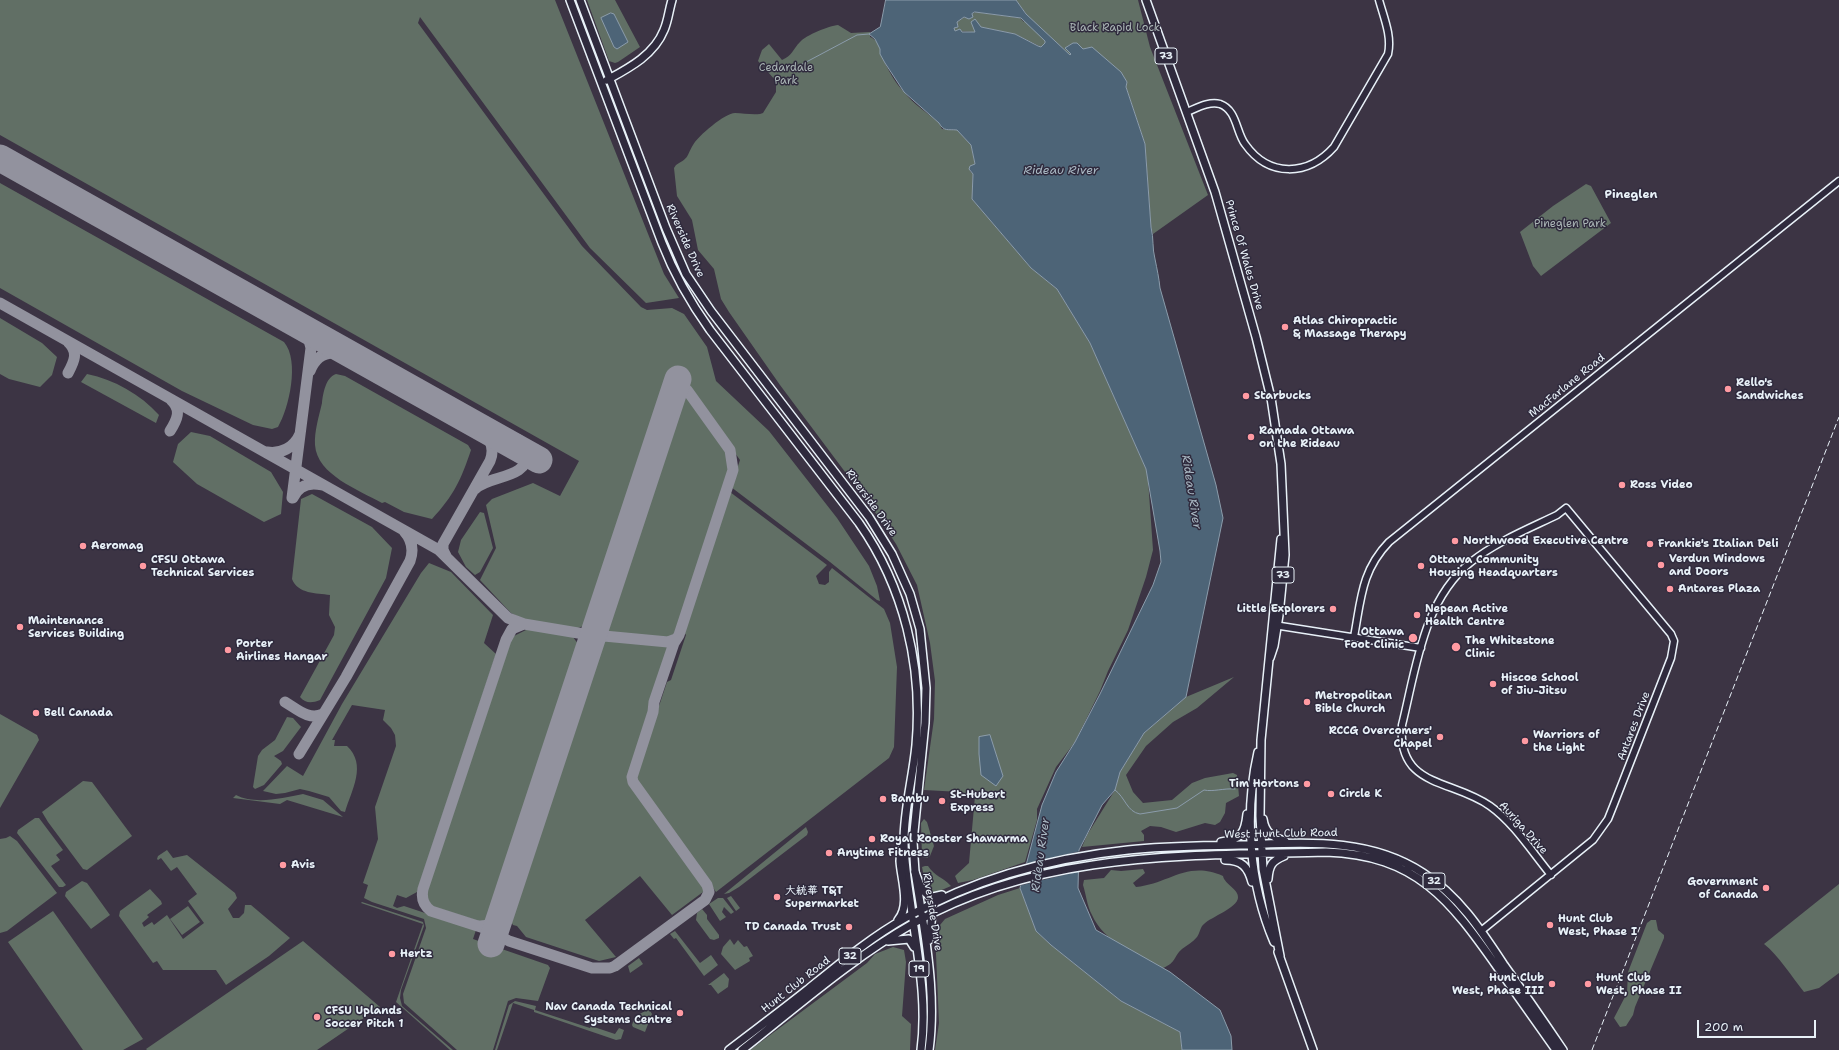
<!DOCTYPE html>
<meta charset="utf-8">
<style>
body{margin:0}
#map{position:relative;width:1839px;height:1050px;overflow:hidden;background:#3c3444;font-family:"Shantell Sans",sans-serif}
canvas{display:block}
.scale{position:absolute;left:1697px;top:1020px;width:119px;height:18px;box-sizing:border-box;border:2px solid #e8f1f8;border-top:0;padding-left:5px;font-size:12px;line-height:14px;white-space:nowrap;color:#e8f1f8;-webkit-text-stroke:3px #2f2a3d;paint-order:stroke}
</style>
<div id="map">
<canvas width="1839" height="1050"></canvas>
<div class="scale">200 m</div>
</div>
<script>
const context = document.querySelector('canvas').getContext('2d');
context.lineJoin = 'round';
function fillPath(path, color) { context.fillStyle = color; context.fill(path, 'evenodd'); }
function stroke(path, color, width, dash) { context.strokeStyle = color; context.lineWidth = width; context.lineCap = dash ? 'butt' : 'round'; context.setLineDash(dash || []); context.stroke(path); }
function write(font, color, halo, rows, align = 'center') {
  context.font = font + ' "Shantell Sans","LXGW WenKai TC",sans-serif'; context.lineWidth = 3; context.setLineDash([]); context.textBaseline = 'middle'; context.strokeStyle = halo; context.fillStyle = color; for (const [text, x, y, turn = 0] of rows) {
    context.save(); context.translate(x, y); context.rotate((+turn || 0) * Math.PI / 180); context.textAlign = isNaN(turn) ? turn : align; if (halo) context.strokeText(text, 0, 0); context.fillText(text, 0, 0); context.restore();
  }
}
fillPath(new Path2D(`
 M0,0H555L664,274L679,298L646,303L590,248L420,17L418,23L582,246L641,307L647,310L672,308L684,314L707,347L716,381L769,431L837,518L869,566L877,586L880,601L877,600L830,562L731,487L740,460L684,381L671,377L589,624L575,629L526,621L511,613L480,580L496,548L486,505L492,499L533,483L560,496L579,461L0,135Z
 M587,0H615L640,47L618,62L615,63L609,61Z
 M1016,0H1138L1150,47L1208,195L1153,234L1151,227L1145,144L1126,87L1127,82L1090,48L1083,49L1077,43L1068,46L1071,54L1070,55L1047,34L1045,43L1041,47L1015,34L981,27L975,32L955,31L954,28L958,27L957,22L963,18L968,17L975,12L1020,18L1024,22L1027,15Z
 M838,25L851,33L870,32V37C881,41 880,54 885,63C890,73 896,84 904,92C913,104 928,113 939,123L942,129L957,130L971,145L975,165L970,171L973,174L972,199L1031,268L1057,289L1090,343L1146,469L1148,479L1153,550L1146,577L1128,630L1108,671L1100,691L1075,742L1056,767L1037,809V820L1025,862L973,880L958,883L955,876L969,863L975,796L961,792L924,790L934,719L935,681L930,643L917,585L896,544L875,512L780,385L729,312L721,299L714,269L698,250L692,220L677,196L674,168L676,165C690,157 686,157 693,145C698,136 725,113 735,113C743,113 751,115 760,114L763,113L776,92V81L758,61L762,50L769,44L782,60C792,56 793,49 800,42C806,35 829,26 838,25Z
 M0,183L284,342C300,361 289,408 278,427L272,429L253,425L182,391L0,288Z
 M1586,184L1591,186L1611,223L1541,276L1533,266L1520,232L1553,206Z
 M0,318L42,343L57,357L52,375L40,387L9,379L0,374Z
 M87,374C115,380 140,394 159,415L156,423L81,382Z
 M336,374L345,376L468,445L471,450C461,480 454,495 432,519L404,512L385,502L382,503C359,490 317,475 315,445C314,432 319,416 322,403C323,393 326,377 336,374Z
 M680,395H687L726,451L729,463L728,475L676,631L670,638L667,639L609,633L602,630L603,627Z
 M191,432L210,436L271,472L283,492L281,514L264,522L197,484L173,462L178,444Z
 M730,492L827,565L816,576L819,584L825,585L829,582V572L832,568L884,609L890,623L897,667L894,747L889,758L716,892L638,783L636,775L667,682L671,680L686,635L683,631Z
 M312,494L372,527L392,548L386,578L320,700C312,703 306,704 300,697L334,635L335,627L329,615L330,595C316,593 298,594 292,579L301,499Z
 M480,512L484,513L493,548L480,572L475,575L466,567L458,552L461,540Z
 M429,563L451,572L493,615L484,643L496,654L417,892L406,898L397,895L393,906L397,908L404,906L476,930L473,939L548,965L550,968L538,1001L516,998L508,1001L493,1050H457L404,1003L403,994L426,928L424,919L372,902L364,898L368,885L363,883L378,839L375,807L396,746L395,735L391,728L383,720L385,710L352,705L332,740H335L334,746H347C367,765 352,789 345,812L341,811L329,797L309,791L300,789L285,793L276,794L263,791L287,766L303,776L342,704L421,573Z
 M528,629L573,637L581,648L492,916L481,922L431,906L426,894L512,637Z
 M607,640L666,645L668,649L627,779L704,886L703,892L672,915L640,876L585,920L616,957L599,961L526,937L517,926L513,925L507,915L599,643Z
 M1234,677L1197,708L1173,722L1146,746L1126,775L1133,792L1143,803L1172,800L1192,783L1205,778L1233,773L1237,775L1239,796L1226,803L1225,813L1220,822L1215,825L1205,823L1176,832L1161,827L1150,826L1141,831L1144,835V841L1082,847L1087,835L1115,790L1120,772L1144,733L1186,697Z
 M0,714L37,735L39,740L0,808Z
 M287,717L293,718L301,727L283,751L274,756L281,761L282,764L264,785L255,789L253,787L258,756L262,750L275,740Z
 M83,781L92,782L132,836L87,870L83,869L48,822L42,812Z
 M303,794L323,800L343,817L287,800L280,804L233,798L236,795C255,805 283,798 303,794Z
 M35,818H39L63,850L56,855L60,860L51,866L66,885L63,887H59L17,833L18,830Z
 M924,819L927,822L934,846L930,856L927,858L922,857L921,823Z
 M806,827L808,832L807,835L739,887L729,893L724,894Z
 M10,836L17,841L57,893L7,931L0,933V839L6,838Z
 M167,850L173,858L187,855L235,893L237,898L228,909L233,918H239L244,913L245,905H251L290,938L269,956L226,985L216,970H163L157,961L153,963L119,916L120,911L150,889L161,901L162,904L147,915L149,917L142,923L144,927L152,922L154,925L167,915L183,939L204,923L188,901L197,894L177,867L171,871L161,858L158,860L157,859L158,856Z
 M925,866H928C935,877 942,876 951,886L937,892H931L925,883L922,867Z
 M1143,869L1145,873L1133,883L1136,887C1169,884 1187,860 1223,876C1225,885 1239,889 1238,898C1237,908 1211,917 1204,924C1200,927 1200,933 1197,937C1193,942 1187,945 1182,949C1173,957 1177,962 1163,968C1137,956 1104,942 1092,915C1087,906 1086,894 1083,885L1084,880L1104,878L1111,870L1121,871Z
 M82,881L87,883L110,915L91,929L65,896L66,892Z
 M1839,884V973L1819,988L1804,992C1792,977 1778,955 1764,944Z
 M1020,888L1036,931L1051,945L1121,1001L1180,1032L1182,1050H935L939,1023L935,931L945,919L998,895Z
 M731,896L740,908L736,911L727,898Z
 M723,898L734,912L731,914L724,907L722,912L726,917L720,921L709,904L718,898Z
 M362,902L423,922L424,926L401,990L400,998L402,1006L453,1050H450L396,1002L423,924L361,903Z
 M188,906L200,922L182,935L170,919Z
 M702,909L707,915V919L719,935V938L714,940L710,939L696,920L697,913Z
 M53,911L143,1039L123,1050H83L8,942Z
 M1651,920H1656L1658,930L1664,935V938L1635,1007L1633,1015L1626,1026L1620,1027L1614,1018L1627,993L1628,972L1647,923Z
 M675,931L700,963L711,955L718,965L704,976L676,938L674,939L670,934Z
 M730,939L734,945L738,940L744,947L747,946L753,956L749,958L750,961L735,970L721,954L723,947Z
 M303,941L380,1007L317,1050H147L146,1049Z
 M893,947L904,950L906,962L902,1016L911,1024L910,1050H750L867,963L875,954Z
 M639,958L643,964L630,973L628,966Z
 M724,973L729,979L728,987L718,994L711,985H708Z
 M515,1001L536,1006L535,1010L590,1028L591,1026L615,1034L619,1028L624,1030L621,1039L616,1040L534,1012V1010L513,1003L497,1050H495L509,1005Z
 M649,1009L652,1014L645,1032L633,1027L632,1025C635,1014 641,1014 649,1009Z`), '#616f65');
const water = new Path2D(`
 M886,0H1016L1026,14L1070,55L1071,54L1065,48L1073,43H1077L1083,49L1092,47L1121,72L1127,82L1126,87L1145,144L1151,227C1154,239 1152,248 1155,259C1157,269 1159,278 1160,288L1216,485L1223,518L1186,697L1144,733L1120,772L1115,790L1102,805L1079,850L1078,888L1096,930L1170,972L1220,1010L1231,1036L1232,1050H1182L1180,1032L1121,1001L1051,945L1036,931L1020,888L1042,805L1056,772L1075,742L1100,694L1153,585L1161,562L1160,551L1146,469L1090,343L1057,289L1031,268L972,199L973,174L969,169L970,166L975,164L971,145L957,130C948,129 944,132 939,123L904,92L885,63L880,54V49L875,39L869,34L880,27ZM975,12L1021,18L1045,41V43L1041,47L1038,46L1015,34L981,27L975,19L971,22L975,32H962L960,29L955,31L954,28L958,27L957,22L964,17L969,19L973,17L972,14Z
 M611,13L614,14L628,42L617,49L614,47L601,18Z
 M990,735L1003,776L996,786L981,775L979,754V737Z`);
fillPath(water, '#4d6477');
stroke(water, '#8b9cab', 1);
fillPath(new Path2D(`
 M1081,851L1080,871L1018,886L1024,864Z`), '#3c3444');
stroke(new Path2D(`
 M795,68L857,35L869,34
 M1115,790C1125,797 1127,812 1140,814L1177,808L1204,790C1213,792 1224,788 1235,789`), '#8b9cab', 1);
stroke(new Path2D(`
 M0,303L439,550L508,618L524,624L584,634C600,627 603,601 608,586
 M266,309C283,319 308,327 311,348L292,498
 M310,371C324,335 360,362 381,374
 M68,373C74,362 79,352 68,342
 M170,431C177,420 182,410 171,400
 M267,452C281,454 294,448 300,434
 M475,489C489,475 529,479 527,453C526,448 524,443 519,440C513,436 506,439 498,437C494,435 489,432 485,430
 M293,498C298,486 309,482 322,485
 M446,556L443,550V544L490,461C501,433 467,422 449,412
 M524,624L512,629L506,640L423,889C421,898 423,905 431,911L487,929L509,941L592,968H610L615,966L705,900L709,892L707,885L633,782L632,777L653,712L654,702L674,643L679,635L733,470L730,450L687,390L682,389L676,392L665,421
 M580,680C584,666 587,637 604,636L668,642L676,639
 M285,702C297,709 309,721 323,714
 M299,754L346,677L410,561C414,550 412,540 404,531
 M479,926C503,927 506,896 511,878`), '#92929e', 11);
stroke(new Path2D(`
 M0,158L539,460
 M491,944L678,379`), '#92929e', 27);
const tertiary = new Path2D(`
 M1187,112C1197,108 1209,101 1220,104C1237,110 1236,132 1245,144C1269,178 1308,176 1334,147L1388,54C1392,36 1384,18 1379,0
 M1274,625L1421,648
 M1354,637C1361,600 1361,571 1389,542L1839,181
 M1481,931L1593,840L1608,819L1614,804L1671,658L1674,641L1671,634L1566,508L1557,515C1528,529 1496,542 1471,562C1423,600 1416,669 1402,725C1397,788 1452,779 1490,806C1514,823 1532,852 1551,875`);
const secondary = new Path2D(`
 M570,0L662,243C674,274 690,302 710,330L859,523C904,587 923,666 916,745C913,777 904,809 904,841C904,865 909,890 912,914
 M580,0L666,228L686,274L711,311L869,517L892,554L910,594L920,629L926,688L925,723L913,842L915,872L921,909
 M607,80C629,68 654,55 664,30C668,21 669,10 672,0`);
const primary = new Path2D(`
 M1146,0L1215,192L1256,337L1271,398L1281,464L1285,555L1279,615L1274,646L1270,658
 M1258,752C1244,814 1249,883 1274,942
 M1263,819C1265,833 1272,837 1285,841
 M1221,842C1241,839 1245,834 1247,814
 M1225,860C1242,860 1248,867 1252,882
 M915,872C919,882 921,894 933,897L942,895
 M1268,879C1269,865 1272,861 1284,856
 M922,915C929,959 935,1006 929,1050
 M898,920C911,905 901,879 900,861C900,854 902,848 904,842
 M913,920C919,963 927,1006 921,1050
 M929,940L932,914
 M888,941L909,939L914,947
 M1278,952L1313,1050
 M1280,956L1263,869L1260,816L1261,740L1281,539
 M729,1050C755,1030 782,1010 807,990C839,964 871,937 907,917C974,879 1052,858 1128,850C1165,846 1203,846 1241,845C1304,843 1368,837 1423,873C1459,896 1481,930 1504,965C1524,993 1544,1022 1563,1050
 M742,1050C798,1006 852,958 914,923C1042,851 1185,856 1326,852C1417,855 1450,900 1498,968C1518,996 1537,1023 1556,1050`);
stroke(tertiary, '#e8f1f8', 9);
stroke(secondary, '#e8f1f8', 10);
stroke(primary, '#e8f1f8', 10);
stroke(tertiary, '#2f2a3d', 6);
stroke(secondary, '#2f2a3d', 7);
stroke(primary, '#2f2a3d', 7);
stroke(new Path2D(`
 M1592,1050L1839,417`), '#e8f1f8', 1, [6, 3]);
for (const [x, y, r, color] of [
 [1285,327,4,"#ff9aa2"],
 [1728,389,4,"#ff9aa2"],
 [1246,396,4,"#ff9aa2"],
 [1251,437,4,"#ff9aa2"],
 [1622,485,4,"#ff9aa2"],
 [1455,541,4,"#ff9aa2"],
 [1650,544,4,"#ff9aa2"],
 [83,546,4,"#ff9aa2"],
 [1661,565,4,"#ff9aa2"],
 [143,566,4,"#ff9aa2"],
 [1421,566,4,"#ff9aa2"],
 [1670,589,4,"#ff9aa2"],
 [1333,609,4,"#ff9aa2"],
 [1417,615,4,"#ff9aa2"],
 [20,627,4,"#ff9aa2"],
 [1413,638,5,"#ff9aa2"],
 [1456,647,5,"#ff9aa2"],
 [228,650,4,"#ff9aa2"],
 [1493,684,4,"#ff9aa2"],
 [1307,702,4,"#ff9aa2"],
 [36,713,4,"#ff9aa2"],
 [1440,737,4,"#ff9aa2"],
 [1525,741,4,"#ff9aa2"],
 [1307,784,4,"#ff9aa2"],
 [1331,794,4,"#ff9aa2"],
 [883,799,4,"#ff9aa2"],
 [942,801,4,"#ff9aa2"],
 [872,839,4,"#ff9aa2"],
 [829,853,4,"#ff9aa2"],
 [283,865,4,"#ff9aa2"],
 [1766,888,4,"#ff9aa2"],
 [777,897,4,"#ff9aa2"],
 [1550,925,4,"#ff9aa2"],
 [849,927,4,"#ff9aa2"],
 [392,954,4,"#ff9aa2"],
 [1552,984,4,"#ff9aa2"],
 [1588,984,4,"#ff9aa2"],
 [680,1013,4,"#ff9aa2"],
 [317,1017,4,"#ff9aa2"]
]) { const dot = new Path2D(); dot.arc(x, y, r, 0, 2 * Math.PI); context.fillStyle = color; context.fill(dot); stroke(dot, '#2f2a3d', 1.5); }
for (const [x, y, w] of [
 [1166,56,22],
 [1283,575,22],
 [1434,881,22],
 [850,956,22],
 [919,969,20]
]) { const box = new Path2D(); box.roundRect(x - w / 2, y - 8, w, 16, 3); context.fillStyle = '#2f2a3d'; context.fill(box); stroke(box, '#e8f1f8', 1); }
write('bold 10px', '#e8f1f8', null, [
 ["73",1166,56],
 ["73",1283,575],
 ["32",1434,881],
 ["32",850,956],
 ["19",919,969]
]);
write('11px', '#abb6b6', '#2f2a3d', [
 ["Black Rapid Lock",1115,28],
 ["Cedardale",786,68],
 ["Park",786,81],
 ["Pineglen Park",1570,224]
]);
write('11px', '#e8f1f8', '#2f2a3d', [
 ["Riverside Drive",685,241,66],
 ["Prince Of Wales Drive",1244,255,74],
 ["MacFarlane Road",1567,386,-39],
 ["Riverside Drive",871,503,54],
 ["Antares Drive",1634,726,-69],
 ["Auriga Drive",1523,828,48],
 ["West Hunt Club Road",1281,834,-1],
 ["Riverside Drive",932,912,81],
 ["Hunt Club Road",796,985,-38]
]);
write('bold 11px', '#e8f1f8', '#2f2a3d', [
 ["Atlas Chiropractic",1293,321],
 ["& Massage Therapy",1293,334],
 ["Rello's",1736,383],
 ["Sandwiches",1736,396],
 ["Starbucks",1254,396],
 ["Ramada Ottawa",1259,431],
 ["on the Rideau",1259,444],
 ["Ross Video",1630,485],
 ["Northwood Executive Centre",1463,541],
 ["Frankie's Italian Deli",1658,544],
 ["Aeromag",91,546],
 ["Verdun Windows",1669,559],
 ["and Doors",1669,572],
 ["CFSU Ottawa",151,560],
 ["Technical Services",151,573],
 ["Ottawa Community",1429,560],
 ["Housing Headquarters",1429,573],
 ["Antares Plaza",1678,589],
 ["Little Explorers",1325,609,"right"],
 ["Nepean Active",1425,609],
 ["Health Centre",1425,622],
 ["Maintenance",28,621],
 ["Services Building",28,634],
 ["Ottawa",1404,632,"right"],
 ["Foot Clinic",1404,645,"right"],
 ["The Whitestone",1465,641],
 ["Clinic",1465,654],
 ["Porter",236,644],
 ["Airlines Hangar",236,657],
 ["Hiscoe School",1501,678],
 ["of Jiu-Jitsu",1501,691],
 ["Metropolitan",1315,696],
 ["Bible Church",1315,709],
 ["Bell Canada",44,713],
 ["RCCG Overcomers'",1432,731,"right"],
 ["Chapel",1432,744,"right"],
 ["Warriors of",1533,735],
 ["the Light",1533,748],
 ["Tim Hortons",1299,784,"right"],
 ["Circle K",1339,794],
 ["St-Hubert",950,795],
 ["Express",950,808],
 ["Bambu",891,799],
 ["Royal Rooster Shawarma",880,839],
 ["Anytime Fitness",837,853],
 ["Avis",291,865],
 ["Government",1758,882,"right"],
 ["of Canada",1758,895,"right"],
 ["大統華 T&T",785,891],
 ["Supermarket",785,904],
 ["Hunt Club",1558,919],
 ["West, Phase I",1558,932],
 ["TD Canada Trust",841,927,"right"],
 ["Hertz",400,954],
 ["Hunt Club",1544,978,"right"],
 ["West, Phase III",1544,991,"right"],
 ["Hunt Club",1596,978],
 ["West, Phase II",1596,991],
 ["Nav Canada Technical",672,1007,"right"],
 ["Systems Centre",672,1020,"right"],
 ["CFSU Uplands",325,1011],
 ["Soccer Pitch 1",325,1024]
], 'left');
write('italic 12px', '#aab9c4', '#2f2a3d', [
 ["Rideau River",1061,171],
 ["Rideau River",1191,492,81],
 ["Rideau River",1041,855,-82]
]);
write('bold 12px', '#e8f1f8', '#2f2a3d', [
 ["Pineglen",1631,195]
]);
</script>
